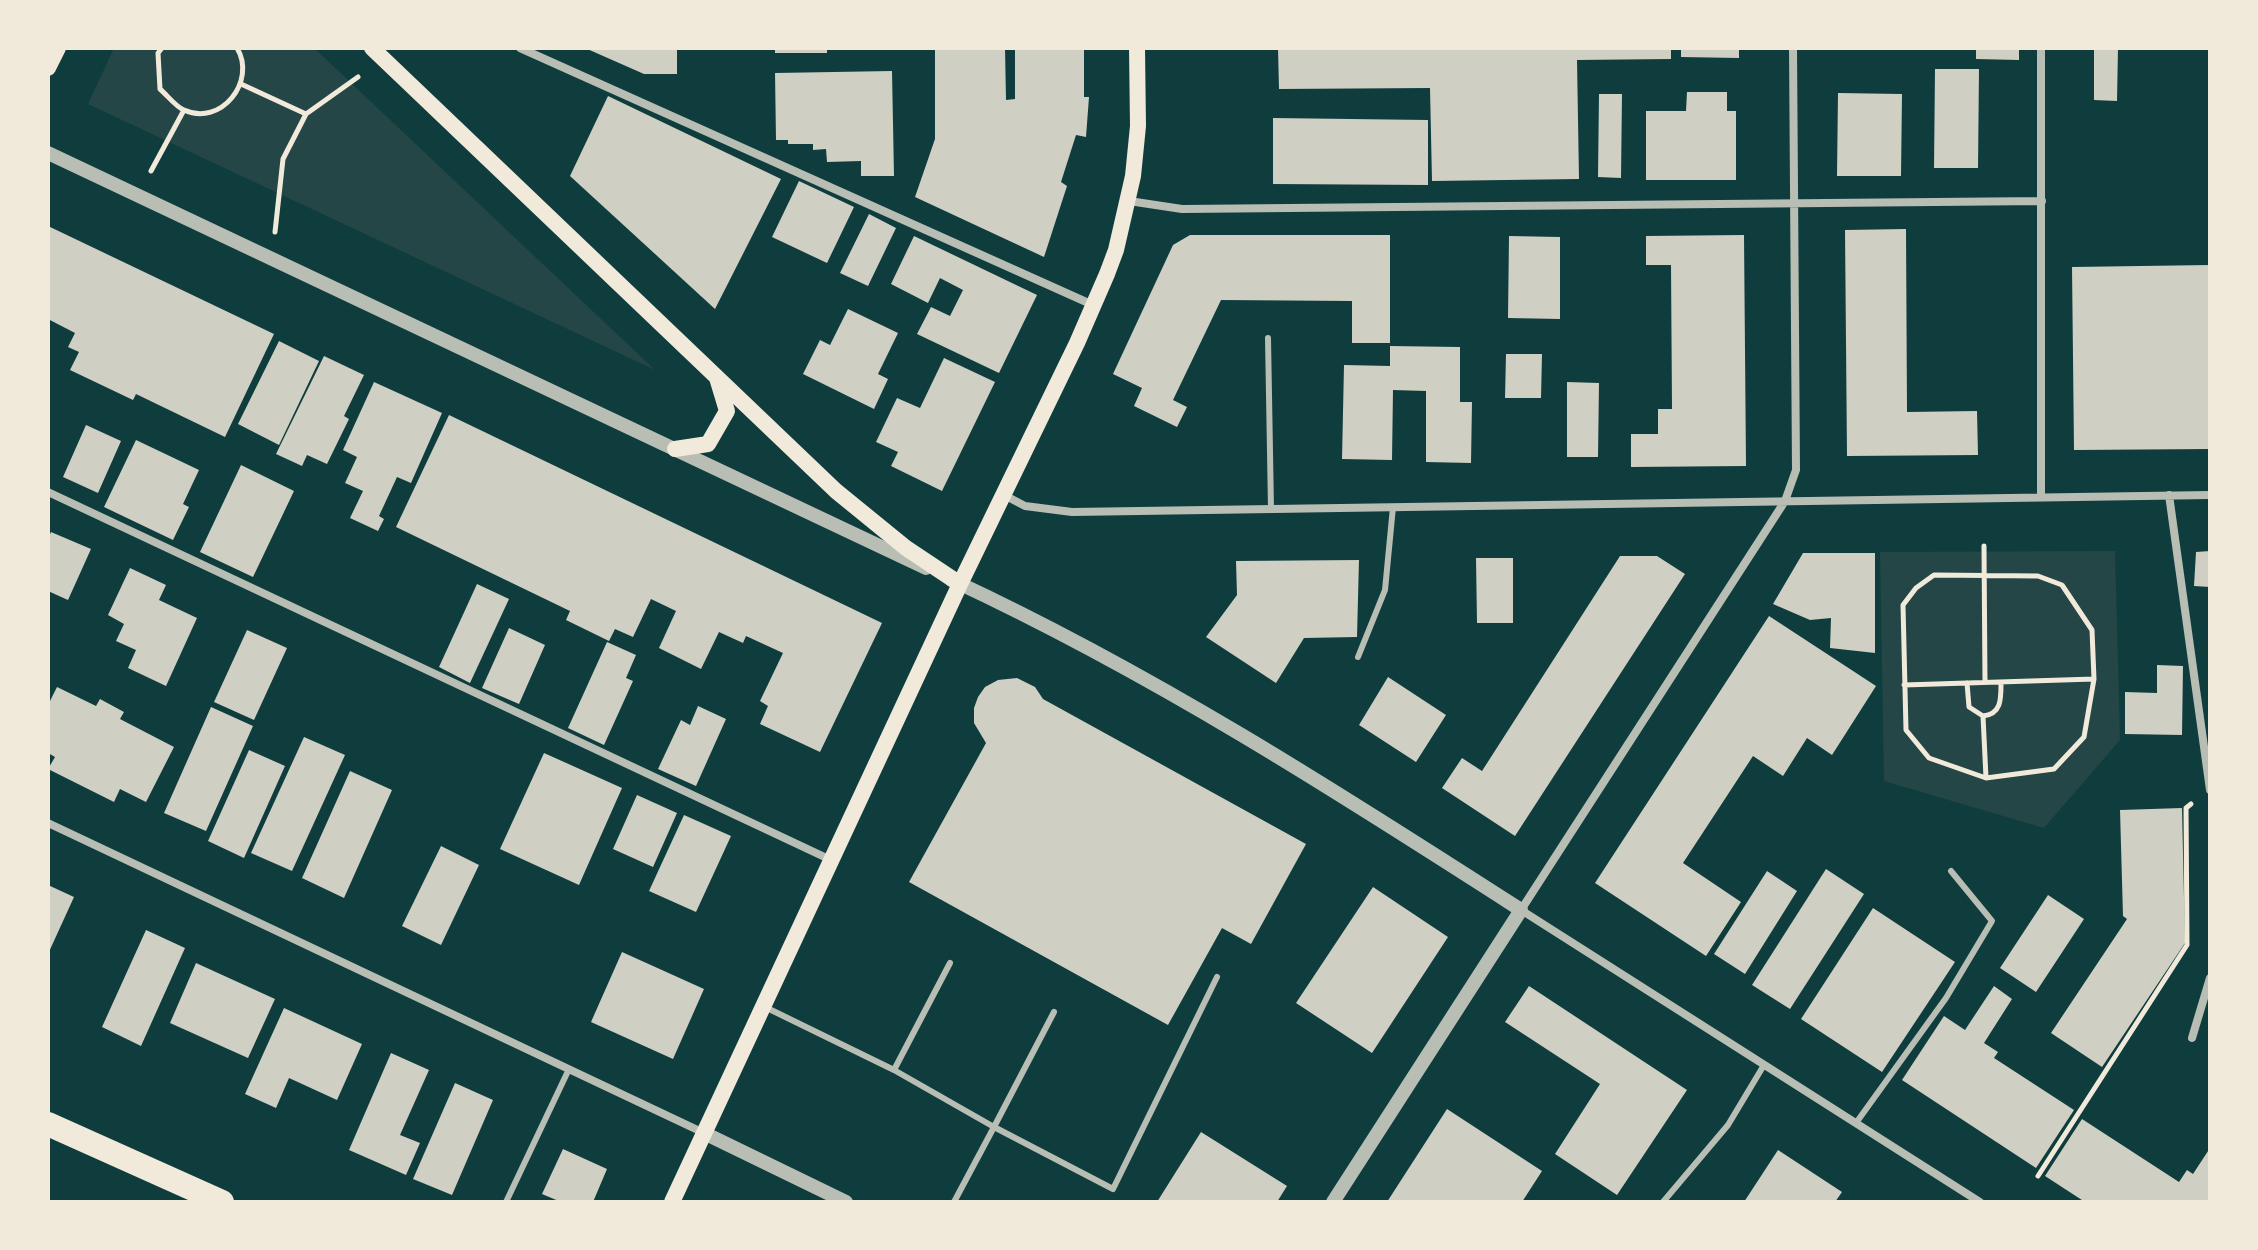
<!DOCTYPE html>
<style>
body{margin:0}
#map{position:relative;width:2258px;height:1250px;overflow:hidden;background:#0f3d3e;font-family:"Titillium Web",sans-serif}
canvas{display:block}
.frame{position:absolute;inset:0;border:50px solid #f1e9da;pointer-events:none}
</style>
<div id="map">
<canvas width="2258" height="1250"></canvas>
<div class="frame"></div>
</div>
<script>
const context = document.querySelector('canvas').getContext('2d');
context.lineJoin = 'round';
function fillPath(path, color) { context.fillStyle = color; context.fill(path, 'evenodd'); }
function stroke(path, color, width, dash) { context.strokeStyle = color; context.lineWidth = width; context.lineCap = dash ? 'butt' : 'round'; context.setLineDash(dash || []); context.stroke(path); }
fillPath(new Path2D(`
 M114,48H314L655,370L88,104Z
 M2115,551L2120,740L2044,828L1884,781L1880,552Z`), '#244646');
fillPath(new Path2D(`
 M585,48H677V74H644Z
 M775,48H827V53H775Z
 M938,48H1005L1006,100L1015,99V48H1084V97H1089L1086,137L1076,135L1061,182L1067,186L1044,257L915,197L935,139V49Z
 M1278,48H1671V59L1577,60L1579,179L1432,181L1430,88L1279,89Z
 M1681,48H1739V58L1681,57Z
 M1976,48H2019V60L1976,59Z
 M2094,48H2118L2117,101L2094,100Z
 M1935,69H1979L1978,168H1934Z
 M892,71L894,176H861V161L827,162L826,149L813,150V144H788V140H776L775,73Z
 M1687,92H1727V111H1736V180H1646V111H1686Z
 M1838,93L1902,94L1901,176H1837Z
 M1599,94H1622L1621,178L1598,177Z
 M608,96L781,179L715,309L570,176Z
 M1273,118L1428,120V185L1273,184Z
 M799,181L854,207L827,263L772,237Z
 M869,214L896,228L868,286L840,273Z
 M48,226L274,334L225,437L136,394L133,400L70,370L79,352L68,347L75,333L48,319Z
 M1906,229L1907,412L1977,411L1978,455L1847,456L1845,230Z
 M1190,235H1390V343H1352V301L1221,300L1173,400L1187,407L1177,427L1134,406L1142,388L1113,374L1173,245Z
 M1744,235L1746,466L1631,467V434H1658V409H1672L1671,265H1646V236Z
 M914,236L1037,295L999,373L917,334L931,307L950,316L963,290L940,278L928,303L891,284Z
 M1509,236L1560,237V319L1508,318Z
 M2210,265V449L2074,450L2072,267Z
 M848,309L898,333L878,374L888,379L874,409L803,374L820,340L830,345Z
 M279,341L319,361L279,445L238,424Z
 M1390,346L1460,347V402H1472L1471,463L1426,462V391L1393,390L1392,460L1342,459L1344,365L1390,366Z
 M1506,354H1542L1541,398H1505Z
 M324,356L364,375L344,416L349,419L327,464L307,455L302,466L276,454Z
 M944,358L995,382L942,491L891,466L898,452L876,442L897,398L920,408Z
 M374,382L442,413L411,483L397,477L379,516L384,519L378,531L350,518L363,491L345,483L357,457L343,450Z
 M1567,382L1599,383L1598,457H1567Z
 M449,415L882,623L820,752L760,724L768,706L760,701L783,653L746,636L743,643L719,632L701,669L659,648L676,611L651,599L633,637L615,629L609,641L566,620L570,611L396,527Z
 M86,425L121,441L98,493L63,477Z
 M136,440L199,470L183,504L189,507L173,540L104,507Z
 M241,465L294,491L253,577L200,552Z
 M51,532L91,549L68,600L48,591V539Z
 M2210,551V587L2194,586L2196,552Z
 M1803,553H1875V653L1830,648L1831,618L1810,620L1773,604Z
 M1620,556H1657L1685,574L1515,836L1442,788L1462,758L1482,771Z
 M1476,558H1513V623H1477Z
 M1359,560L1357,637L1304,638L1276,683L1206,637L1237,595L1236,561Z
 M130,568L166,585L159,600L197,618L166,686L128,668L136,650L116,641L124,624L108,615Z
 M477,584L509,599L470,683L439,667Z
 M1769,616L1876,686L1832,755L1807,738L1783,776L1753,756L1683,863L1741,902L1706,956L1595,883Z
 M509,628L545,645L519,704L482,688Z
 M247,630L287,648L254,720L214,702Z
 M607,642L636,655L626,678L633,681L604,745L568,728Z
 M2157,665L2183,666L2182,735L2125,734V692L2157,693Z
 M1388,677L1446,715L1416,762L1359,725Z
 M1017,678L1035,687L1043,699L1306,844L1251,944L1222,928L1168,1025L909,882L986,743L974,723V708L978,697L985,687L998,680Z
 M57,687L96,706L100,699L124,712L120,719L174,747L146,802L120,789L114,802L48,769L55,757L48,753V705Z
 M698,706L726,719L696,786L658,769L681,720L690,725Z
 M211,707L253,726L206,831L164,813Z
 M304,737L345,755L292,871L251,853Z
 M249,750L285,766L244,858L208,841Z
 M544,753L622,788L579,885L500,849Z
 M350,771L392,790L344,898L302,878Z
 M637,795L677,813L653,867L613,849Z
 M2182,808L2185,943L2102,1067L2051,1033L2127,919L2123,916L2120,810Z
 M684,815L731,836L696,912L649,891Z
 M441,846L479,865L441,945L402,926Z
 M1826,869L1864,894L1790,1009L1752,985Z
 M1767,871L1797,891L1745,974L1714,954Z
 M48,885L74,897L48,954Z
 M1373,887L1448,937L1372,1053L1296,1003Z
 M2048,895L2084,919L2036,992L2000,968Z
 M1873,908L1955,962L1882,1072L1801,1019Z
 M146,930L185,948L141,1046L102,1027Z
 M622,952L704,989L673,1059L591,1022Z
 M196,963L275,999L248,1058L170,1023Z
 M1529,986L1687,1090L1617,1195L1555,1154L1600,1084L1505,1022Z
 M1994,986L2012,999L1984,1043L1998,1052L1994,1058L2074,1110L2036,1168L1902,1080L1944,1016L1965,1030Z
 M284,1008L362,1044L337,1100L289,1078L276,1108L245,1094Z
 M391,1053L429,1070L400,1135L420,1143L406,1175L349,1150Z
 M455,1083L493,1100L452,1195L413,1179Z
 M1447,1109L1542,1171L1522,1202H1387Z
 M2082,1119L2179,1182L2187,1170L2193,1174L2210,1148V1202H2085L2045,1176Z
 M1201,1132L1287,1186L1277,1202H1157Z
 M563,1149L607,1169L593,1202H561L542,1194Z
 M1778,1150L1842,1192L1835,1202H1744Z`), '#cfcfc3');
stroke(new Path2D(`
 M162,48L158,53L160,89C167,95 176,107 184,110C221,127 257,81 237,48
 M241,84L306,114
 M151,171L184,110
 M275,232L283,159L306,114L358,77
 M1984,546L1985,682
 M1934,575L2038,576L2062,585L2092,630L2094,679L2084,737L2054,769L1986,778L1929,758L1906,730L1903,605L1916,588Z
 M1967,683L1969,707L1983,716C2002,714 2001,698 2001,682
 M1904,685L2094,679
 M1983,716L1986,778
 M2038,1176L2187,945L2186,808L2191,804`), '#f1e9da', 5);
stroke(new Path2D(`
 M1268,338L1271,509
 M1358,657L1385,590L1393,507
 M765,1007L894,1070L994,1127L1054,1012
 M894,1070L950,963
 M1856,1123L1946,998L1992,921L1951,871
 M506,1202L569,1069
 M954,1202L994,1127L1113,1189L1217,977
 M1663,1202L1728,1125L1764,1065`), '#b8beb3', 6);
stroke(new Path2D(`
 M520,48L1093,305
 M1793,48L1796,470L1785,501L1521,910L1980,1202
 M1129,201L1182,209L2042,201
 M48,492L831,860
 M1004,495L1025,506L1072,512L2210,495
 M2169,495L2210,790
 M2041,497V48
 M48,823L704,1133
 M2192,1038L2210,978`), '#b8beb3', 8);
stroke(new Path2D(`
 M48,153L926,568
 M952,580C1152,673 1336,791 1521,910L1333,1202
 M704,1133L846,1202`), '#b8beb3', 14);
stroke(new Path2D(`
 M372,48L836,491L906,548L960,584
 M48,68L58,48
 M675,449L708,444L727,411L717,378
 M672,1202L960,584L1077,343L1107,274L1116,250L1133,176L1138,126L1137,48`), '#f1e9da', 16);
stroke(new Path2D(`
 M48,1124L222,1202`), '#f1e9da', 24);
</script>
